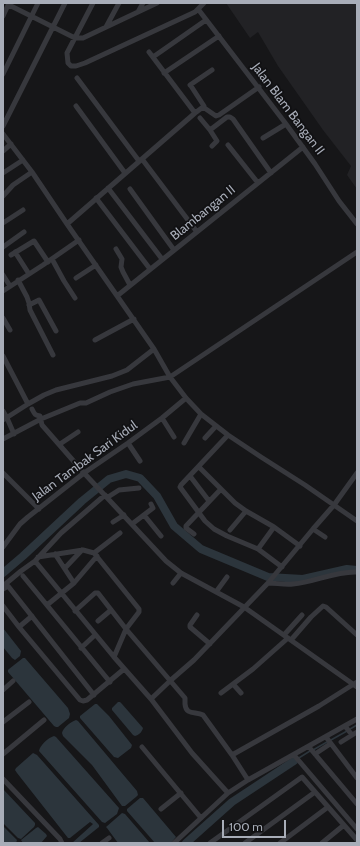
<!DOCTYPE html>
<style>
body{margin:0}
#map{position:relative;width:360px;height:846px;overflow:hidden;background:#161618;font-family:Cabin,sans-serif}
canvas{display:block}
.frame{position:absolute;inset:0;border:4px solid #a8adb8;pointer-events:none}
.scale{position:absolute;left:222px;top:820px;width:64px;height:18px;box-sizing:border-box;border:2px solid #a8adb8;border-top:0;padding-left:5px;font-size:12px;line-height:14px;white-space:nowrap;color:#a8adb8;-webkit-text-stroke:3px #111113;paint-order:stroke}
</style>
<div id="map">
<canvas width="360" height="846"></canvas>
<div class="frame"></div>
<div class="scale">100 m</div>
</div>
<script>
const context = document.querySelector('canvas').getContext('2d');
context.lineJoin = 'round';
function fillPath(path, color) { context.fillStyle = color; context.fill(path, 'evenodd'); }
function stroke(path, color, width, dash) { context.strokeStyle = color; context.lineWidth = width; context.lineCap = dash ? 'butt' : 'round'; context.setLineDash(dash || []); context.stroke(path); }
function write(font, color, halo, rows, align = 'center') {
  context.font = font + ' Cabin,sans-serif'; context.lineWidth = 3.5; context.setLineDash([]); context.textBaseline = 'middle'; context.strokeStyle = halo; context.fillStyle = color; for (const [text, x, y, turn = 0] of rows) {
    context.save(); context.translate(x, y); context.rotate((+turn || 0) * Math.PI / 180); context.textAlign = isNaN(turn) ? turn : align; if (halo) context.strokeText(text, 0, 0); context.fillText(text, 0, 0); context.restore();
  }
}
fillPath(new Path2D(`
 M226,3H357V189L347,175L351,166L323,130L278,66L258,32L250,38Z`), '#222225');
fillPath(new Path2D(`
 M3,628L21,651L20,656L15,660L12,658L3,647Z
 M23,658H25L68,708L70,714L69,718L58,727H56L54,726L8,672V670L9,669Z
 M118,702H120L122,704L143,728C142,732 139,735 135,736L133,735L112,710V708Z
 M95,704H97L109,716L132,745L131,748L118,758L114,757L80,718V716Z
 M76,720L78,721L137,791L138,795L136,797L125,806H122L92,765L63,736L62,733C63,728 70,722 76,720Z
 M54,736L56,737L119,808L117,814L105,823L102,822L39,751C40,745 48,738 54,736Z
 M33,753L37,755L99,825V827L79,843H72L92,825L93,824L90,822L70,838H68L17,773L15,770L16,768Z
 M3,789L35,823V825L34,827L21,839L18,838L3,823Z
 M140,798H143L176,837L171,843H155L127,811V809Z
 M122,813L125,814L150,843H118L107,828L106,827Z
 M3,826L17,840L16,843H3Z
 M38,827L46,834L47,836L41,843H23L21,840L36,828Z`), '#2c353c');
stroke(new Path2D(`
 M350,729L357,725
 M331,740L347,731
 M313,750L327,742
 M294,761L310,751`), '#2c353c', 1.5);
stroke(new Path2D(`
 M3,573L23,556L82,501L109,479L126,474L140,478L157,496L174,526L201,549L268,577L303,579L347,569L357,570
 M186,843L232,802L294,761`), '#2c353c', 8);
stroke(new Path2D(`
 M93,3L67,53L68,63L71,66H76L85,63L195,12L204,3
 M9,5L75,38H83L157,3
 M198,9L286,124L315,164L339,201L357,224
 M138,12L143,3
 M3,16L9,3
 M106,27L119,3
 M149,52L195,113
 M153,57L206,20
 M212,70L190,85L191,86L204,106L203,107L216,116L219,115L259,87
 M164,73L219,36
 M3,74L38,3
 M77,78L139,161
 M76,106L125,173
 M200,118L210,130L227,117H230L233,119L271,173
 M3,126L65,3
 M210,130L217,141L212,146
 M3,134L32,172L67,224L154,349L170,377L186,398L201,414L228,435L261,457L305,485L357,521
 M263,138L286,124
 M228,145L258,183
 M3,151L11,144
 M142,159L197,232
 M3,173L23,160
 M108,188L162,259
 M130,189L174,250
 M3,196L13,185L32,172
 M96,198L150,269
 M3,223L23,210
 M67,224L195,113L203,107
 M3,247L24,232
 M116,249L122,259L121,267L123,272L130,285
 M15,252L29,274
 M11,255L34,241L48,262
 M52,259L64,281L75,298
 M3,275L10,286
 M76,278L96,265
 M18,280L27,297L29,303L30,310L53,355
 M3,291L43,265L79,240
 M117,296L303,147
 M29,305L39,300L56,331
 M3,318L10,330
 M95,340L134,319
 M3,356L28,404
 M32,409C35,415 35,415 40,416L42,425L84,473L166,561L181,573L244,607L357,687
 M3,411L7,418L14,434
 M162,418L174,437
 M3,420L28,404L44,395L56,390L112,376L127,370L154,349
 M228,435L181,485L180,487L205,521L214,529L227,536L258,549L282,567
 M205,438L216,426
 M3,439L41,419L80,403H86L110,392L133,384L170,377L357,252
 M128,443L140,461
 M184,443L201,414
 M60,444L78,432
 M199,467L235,503L246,511L274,527L300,546
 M3,473L39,509
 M190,476L209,501
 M108,497L119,490L139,488
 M144,515L161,536
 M113,522L124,515
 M132,524L153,508L151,504
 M313,529L325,537
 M230,530L246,511
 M194,534L186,528V526L221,489
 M3,547L20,524L28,517L84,473L128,443L162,418L186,398
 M258,549L274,527
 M94,553L120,533
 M55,554L74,583
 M38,557L83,550L94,553L139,609V612L126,629L114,657
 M35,561L114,657L151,699L192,753L228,793
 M65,568L82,550
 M23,576L110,682
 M173,583L181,573
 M268,583C276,583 285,585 293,584C315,582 335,571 357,572
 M3,586L21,571L35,561L61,533L105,495
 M3,589L8,586L94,695
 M216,592L227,577
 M47,605L74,583L97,556
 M3,606L19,627L80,700L83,701L87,700L124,669
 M75,611L95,593H98L126,629L185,698C185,700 185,702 185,704C186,716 196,711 203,715L232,755L248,780
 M197,615L190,625V627L210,644
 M98,621L111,610
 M19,627L32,616
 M284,635L302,615
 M291,640L311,617L323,606L326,607L357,635
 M81,648L95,635
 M233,684L241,693
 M3,690L13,681
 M221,693L253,669L288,638
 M151,699L171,680L194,660L268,583L313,529L334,505L357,473
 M3,722L29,702
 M345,726L352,735
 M326,737L357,778
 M341,742L357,732
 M142,747L201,818
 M309,747L357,804
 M3,754L44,720
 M315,754L330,744
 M232,755L319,706L357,682
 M294,755L357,829
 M3,779L60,839L62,843
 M161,809L181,793
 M102,843L109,838
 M174,843L228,793L248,780L357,719
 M210,843L302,777L357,840
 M245,843L315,792
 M280,843L328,807
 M322,843L344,825`), '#37383d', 5);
write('13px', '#a8adb8', '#111113', [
 ["Jalan Blam Bangan II",288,109,53],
 ["Blambangan II",203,213,-39],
 ["Jalan Tambak Sari Kidul",85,461,-36]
]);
</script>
